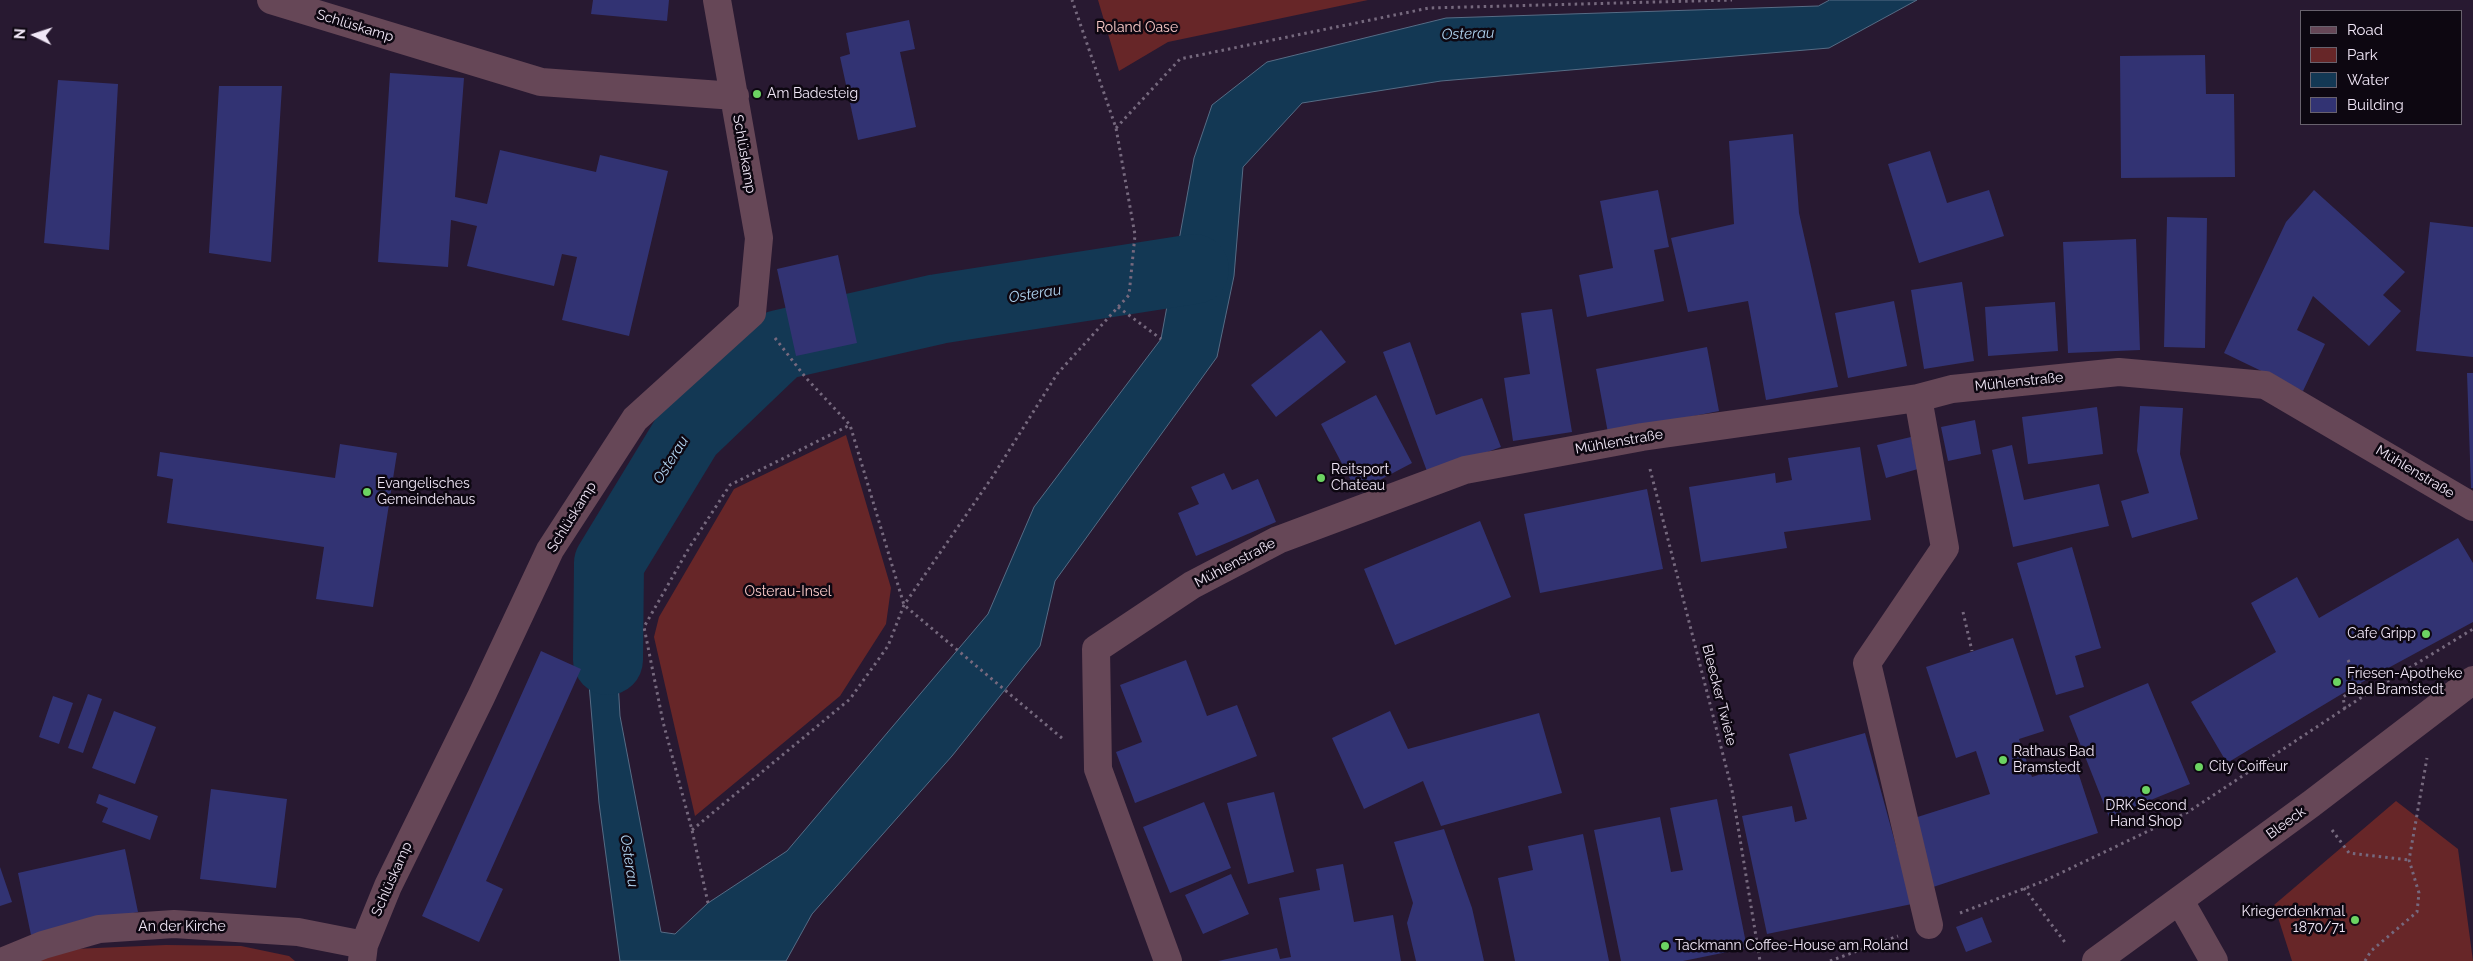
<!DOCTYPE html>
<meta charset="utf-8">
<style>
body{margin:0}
#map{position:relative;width:2473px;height:961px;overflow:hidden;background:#281931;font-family:Raleway,sans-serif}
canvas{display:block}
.legend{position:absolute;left:2300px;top:10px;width:162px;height:115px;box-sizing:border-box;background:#0d0711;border:1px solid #68616d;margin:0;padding:6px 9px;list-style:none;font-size:15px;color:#f1e7f7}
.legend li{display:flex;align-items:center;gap:10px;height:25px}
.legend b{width:25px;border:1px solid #68616d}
.north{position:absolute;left:10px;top:10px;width:50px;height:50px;-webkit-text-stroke:4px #0d0711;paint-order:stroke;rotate:274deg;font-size:14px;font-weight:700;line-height:20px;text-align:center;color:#f1e7f7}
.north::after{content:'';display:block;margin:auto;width:18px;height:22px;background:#f1e7f7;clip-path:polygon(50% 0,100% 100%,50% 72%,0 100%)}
</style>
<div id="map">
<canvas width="2473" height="961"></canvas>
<ul class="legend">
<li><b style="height:6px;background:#664757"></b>Road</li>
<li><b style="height:14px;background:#672628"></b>Park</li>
<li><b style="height:14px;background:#133854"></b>Water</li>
<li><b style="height:14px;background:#323373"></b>Building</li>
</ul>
<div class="north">N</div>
</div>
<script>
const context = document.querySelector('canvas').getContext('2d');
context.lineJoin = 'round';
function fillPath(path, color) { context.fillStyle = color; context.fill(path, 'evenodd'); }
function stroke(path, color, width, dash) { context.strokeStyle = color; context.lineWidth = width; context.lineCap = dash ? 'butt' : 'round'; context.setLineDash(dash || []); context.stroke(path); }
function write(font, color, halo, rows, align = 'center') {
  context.font = font + ' Raleway,sans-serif'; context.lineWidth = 5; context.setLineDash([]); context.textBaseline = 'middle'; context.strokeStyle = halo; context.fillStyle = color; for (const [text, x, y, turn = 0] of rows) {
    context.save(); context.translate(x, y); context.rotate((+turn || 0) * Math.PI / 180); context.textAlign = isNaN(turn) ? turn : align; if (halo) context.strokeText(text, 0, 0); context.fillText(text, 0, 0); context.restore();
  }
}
fillPath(new Path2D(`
 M1098,0H1368L1168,42L1119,71Z
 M846,435L891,588L886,624L840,696L695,816L654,637L659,617L734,489Z
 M2396,801L2458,849L2473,961H2292L2274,905Z
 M166,945L241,946L289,956L295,961H32L50,950Z`), '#672628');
const water = new Path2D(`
 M1830,0H1917L1829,48L1441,81L1302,103L1243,167L1234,276L1217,357L1055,581L1040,646L952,756L812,914L786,961H620L599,803L582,601L595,564L629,565L615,628L620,716L661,932L675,934L708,903L787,851L988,614L1034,507L1161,339L1194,158L1212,105L1267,62L1446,18L1818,6Z`);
fillPath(water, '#133854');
stroke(water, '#566c85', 1);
stroke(new Path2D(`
 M608,660L609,563L688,433L780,345L938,309L1194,269`), '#133854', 70);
fillPath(new Path2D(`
 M593,0H669L667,21L591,14Z
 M909,20L915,49L900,52L916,127L858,140L840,57L850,54L846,33Z
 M2205,55L2206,94H2234L2235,177L2121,178L2120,56Z
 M390,73L464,78L455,197L487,204L500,150L596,172L600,155L668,171L629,336L562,320L577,257L562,254L554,286L467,266L477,226L451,220L448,267L378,262Z
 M58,80L118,84L109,250L44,243Z
 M219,86H282L271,262L209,253Z
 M1793,134L1799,213L1838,387L1766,400L1748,301L1688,312L1671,238L1734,224L1729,141Z
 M1930,151L1947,203L1989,190L2004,236L1919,263L1888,164Z
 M1658,190L1669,247L1654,250L1664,301L1587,317L1579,275L1613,268L1600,201Z
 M2314,190L2405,272L2383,295L2401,311L2369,346L2313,296L2297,330L2325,344L2303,391L2224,353L2286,222Z
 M2167,217L2207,218L2205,348L2164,347Z
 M2430,222L2473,227V357L2416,351Z
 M2136,239L2140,350L2068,353L2063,242Z
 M838,255L857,343L796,356L777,269Z
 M1962,282L1974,361L1924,369L1911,290Z
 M1894,301L1907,366L1848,378L1835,313Z
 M2055,302L2058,351L1988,356L1985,307Z
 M1552,309L1572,432L1513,441L1504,378L1530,374L1521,313Z
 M1321,330L1346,362L1276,417L1251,385Z
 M1410,342L1436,415L1482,398L1501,447L1428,474L1383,352Z
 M1707,347L1719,411L1608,433L1596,369Z
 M2467,373H2473V488H2471Z
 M1376,395L1412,463L1357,492L1321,424Z
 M2140,406L2183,408L2180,454L2198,519L2132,538L2121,501L2149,493L2137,451Z
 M2097,407L2103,454L2028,464L2022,417Z
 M1975,420L1981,454L1948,461L1941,427Z
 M1911,437L1918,469L1886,478L1877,445Z
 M340,444L397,453L373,607L316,599L324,547L167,523L173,479L157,476L160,452L335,478Z
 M2012,445L2024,500L2099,484L2109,526L2013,547L1992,450Z
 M1860,447L1871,520L1784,532L1787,548L1701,562L1689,487L1775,473L1776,483L1792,480L1788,458Z
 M1224,473L1232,490L1258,479L1276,522L1196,556L1178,513L1199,504L1191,487Z
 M1647,489L1663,569L1540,593L1524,514Z
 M1480,521L1511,597L1395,645L1364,569Z
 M2458,538L2473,563V622L2355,686L2227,763L2191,702L2276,652L2251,603L2297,577L2319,618Z
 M2072,547L2101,648L2075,656L2084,687L2056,695L2017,563Z
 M2013,638L2044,731L2019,739L2032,777L2075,763L2098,833L1930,888L1908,820L1990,794L1976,751L1956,758L1926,667Z
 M541,651L581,669L486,881L503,889L479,942L422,916Z
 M1186,660L1207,716L1237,705L1257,756L1135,803L1116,752L1142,742L1120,685Z
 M2148,683L2190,784L2109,817L2069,716Z
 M88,694L102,699L83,753L68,748Z
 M53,696L73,703L59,744L39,737Z
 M114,711L156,727L135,784L92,768Z
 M1390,711L1408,749L1539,713L1562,793L1441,826L1423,781L1364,809L1332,738Z
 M1865,733L1912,904L1767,934L1742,816L1792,806L1795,822L1807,819L1789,754Z
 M211,789L287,799L276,888L200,879Z
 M1274,792L1294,872L1248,884L1227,803Z
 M99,794L158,816L150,840L102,822L108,808L96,803Z
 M1717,799L1747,948L1683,961H1621L1594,830L1660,817L1671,872L1683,870L1670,808Z
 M1204,802L1231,868L1170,893L1143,827Z
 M1444,829L1472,908L1484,961H1416L1407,923L1413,903L1394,842Z
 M1583,834L1609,961H1515L1498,878L1533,870L1528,846Z
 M125,849L138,912L31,935L18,873Z
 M1343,864L1354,922L1393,915L1401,961H1218L1277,948L1280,959L1291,957L1279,898L1320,890L1316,869Z
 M0,867L12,902L0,906Z
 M1231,874L1249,914L1203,934L1185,895Z
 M1982,917L1992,942L1966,952L1956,927Z`), '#323373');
stroke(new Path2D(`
 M1116,128L1180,59L1429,8L1732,0
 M1118,307L1161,339
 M775,338L806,378L850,425L904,605L1063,739
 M1650,469L1732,790L1760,961
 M1963,612L1972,651
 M2348,660L2365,695
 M2350,676L2361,670
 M2345,709L2343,697L2362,685
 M692,830L850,699L888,646L904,605L993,476L1057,374L1129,295L1135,235L1116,128L1072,0
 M2332,830L2349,853L2409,860
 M2024,888L2067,945
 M708,903L692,830L663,722L644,627L689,548L730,485L850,425
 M1960,913L2044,881L2188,812L2365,695L2473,629
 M1830,961L1898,936
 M2365,961L2371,951L2417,912L2419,893L2409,860L2427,758`), '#76697e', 3, [2.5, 4]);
stroke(new Path2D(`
 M271,0L541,82L735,96
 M1918,398L1945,548L1867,663L1929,925
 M2180,901L2214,961
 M4,961L43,945L99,929L174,924L298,932L364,945
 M362,961L364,945L388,886L481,697L550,550L635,419L752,313L759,238L717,0
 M1168,961L1098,769L1096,649L1192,585L1278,540L1465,470L1642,437L1918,398L1952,389L2119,372L2265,385L2473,507
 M2096,961L2311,804L2473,680`), '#664757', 28);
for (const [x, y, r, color] of [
 [757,94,5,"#6cd362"],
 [1321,478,5,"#6cd362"],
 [367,492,5,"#6cd362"],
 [2426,634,5,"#6cd362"],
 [2337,682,5,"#6cd362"],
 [2003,760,5,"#6cd362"],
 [2199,767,5,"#6cd362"],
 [2146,790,5,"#6cd362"],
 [2355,920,5,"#6cd362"],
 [1665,946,5,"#6cd362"]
]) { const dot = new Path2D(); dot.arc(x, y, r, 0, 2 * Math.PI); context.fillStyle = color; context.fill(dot); stroke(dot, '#0d0711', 2); }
write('14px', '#f1e7f7', '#0d0711', [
 ["Schlüskamp",355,26,17],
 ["Schlüskamp",744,154,80],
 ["Mühlenstraße",2019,382,-6],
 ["Mühlenstraße",1619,442,-10],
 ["Mühlenstraße",2415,472,31],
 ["Schlüskamp",572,517,-58],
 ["Mühlenstraße",1235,563,-28],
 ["Bleecker Twiete",1719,695,76],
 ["Bleeck",2286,823,-36],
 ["Schlüskamp",392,879,-66],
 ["An der Kirche",182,927]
]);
write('14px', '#facac8', '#0d0711', [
 ["Roland Oase",1137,28],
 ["Osterau-Insel",788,592]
]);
write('14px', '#f1e7f7', '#0d0711', [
 ["Am Badesteig",767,94],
 ["Reitsport",1331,470],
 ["Chateau",1331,486],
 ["Evangelisches",377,484],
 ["Gemeindehaus",377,500],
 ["Cafe Gripp",2416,634,"right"],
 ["Friesen-Apotheke",2347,674],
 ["Bad Bramstedt",2347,690],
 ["Rathaus Bad",2013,752],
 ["Bramstedt",2013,768],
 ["City Coiffeur",2209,767],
 ["DRK Second",2146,806,"center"],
 ["Hand Shop",2146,822,"center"],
 ["Kriegerdenkmal",2345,912,"right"],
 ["1870/71",2345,928,"right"],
 ["Tackmann Coffee-House am Roland",1675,946]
], 'left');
write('italic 15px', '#b1d4f1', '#0d0711', [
 ["Osterau",1468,34,-2],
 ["Osterau",1035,294,-9],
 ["Osterau",671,460,-58],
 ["Osterau",629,861,81]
]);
</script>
